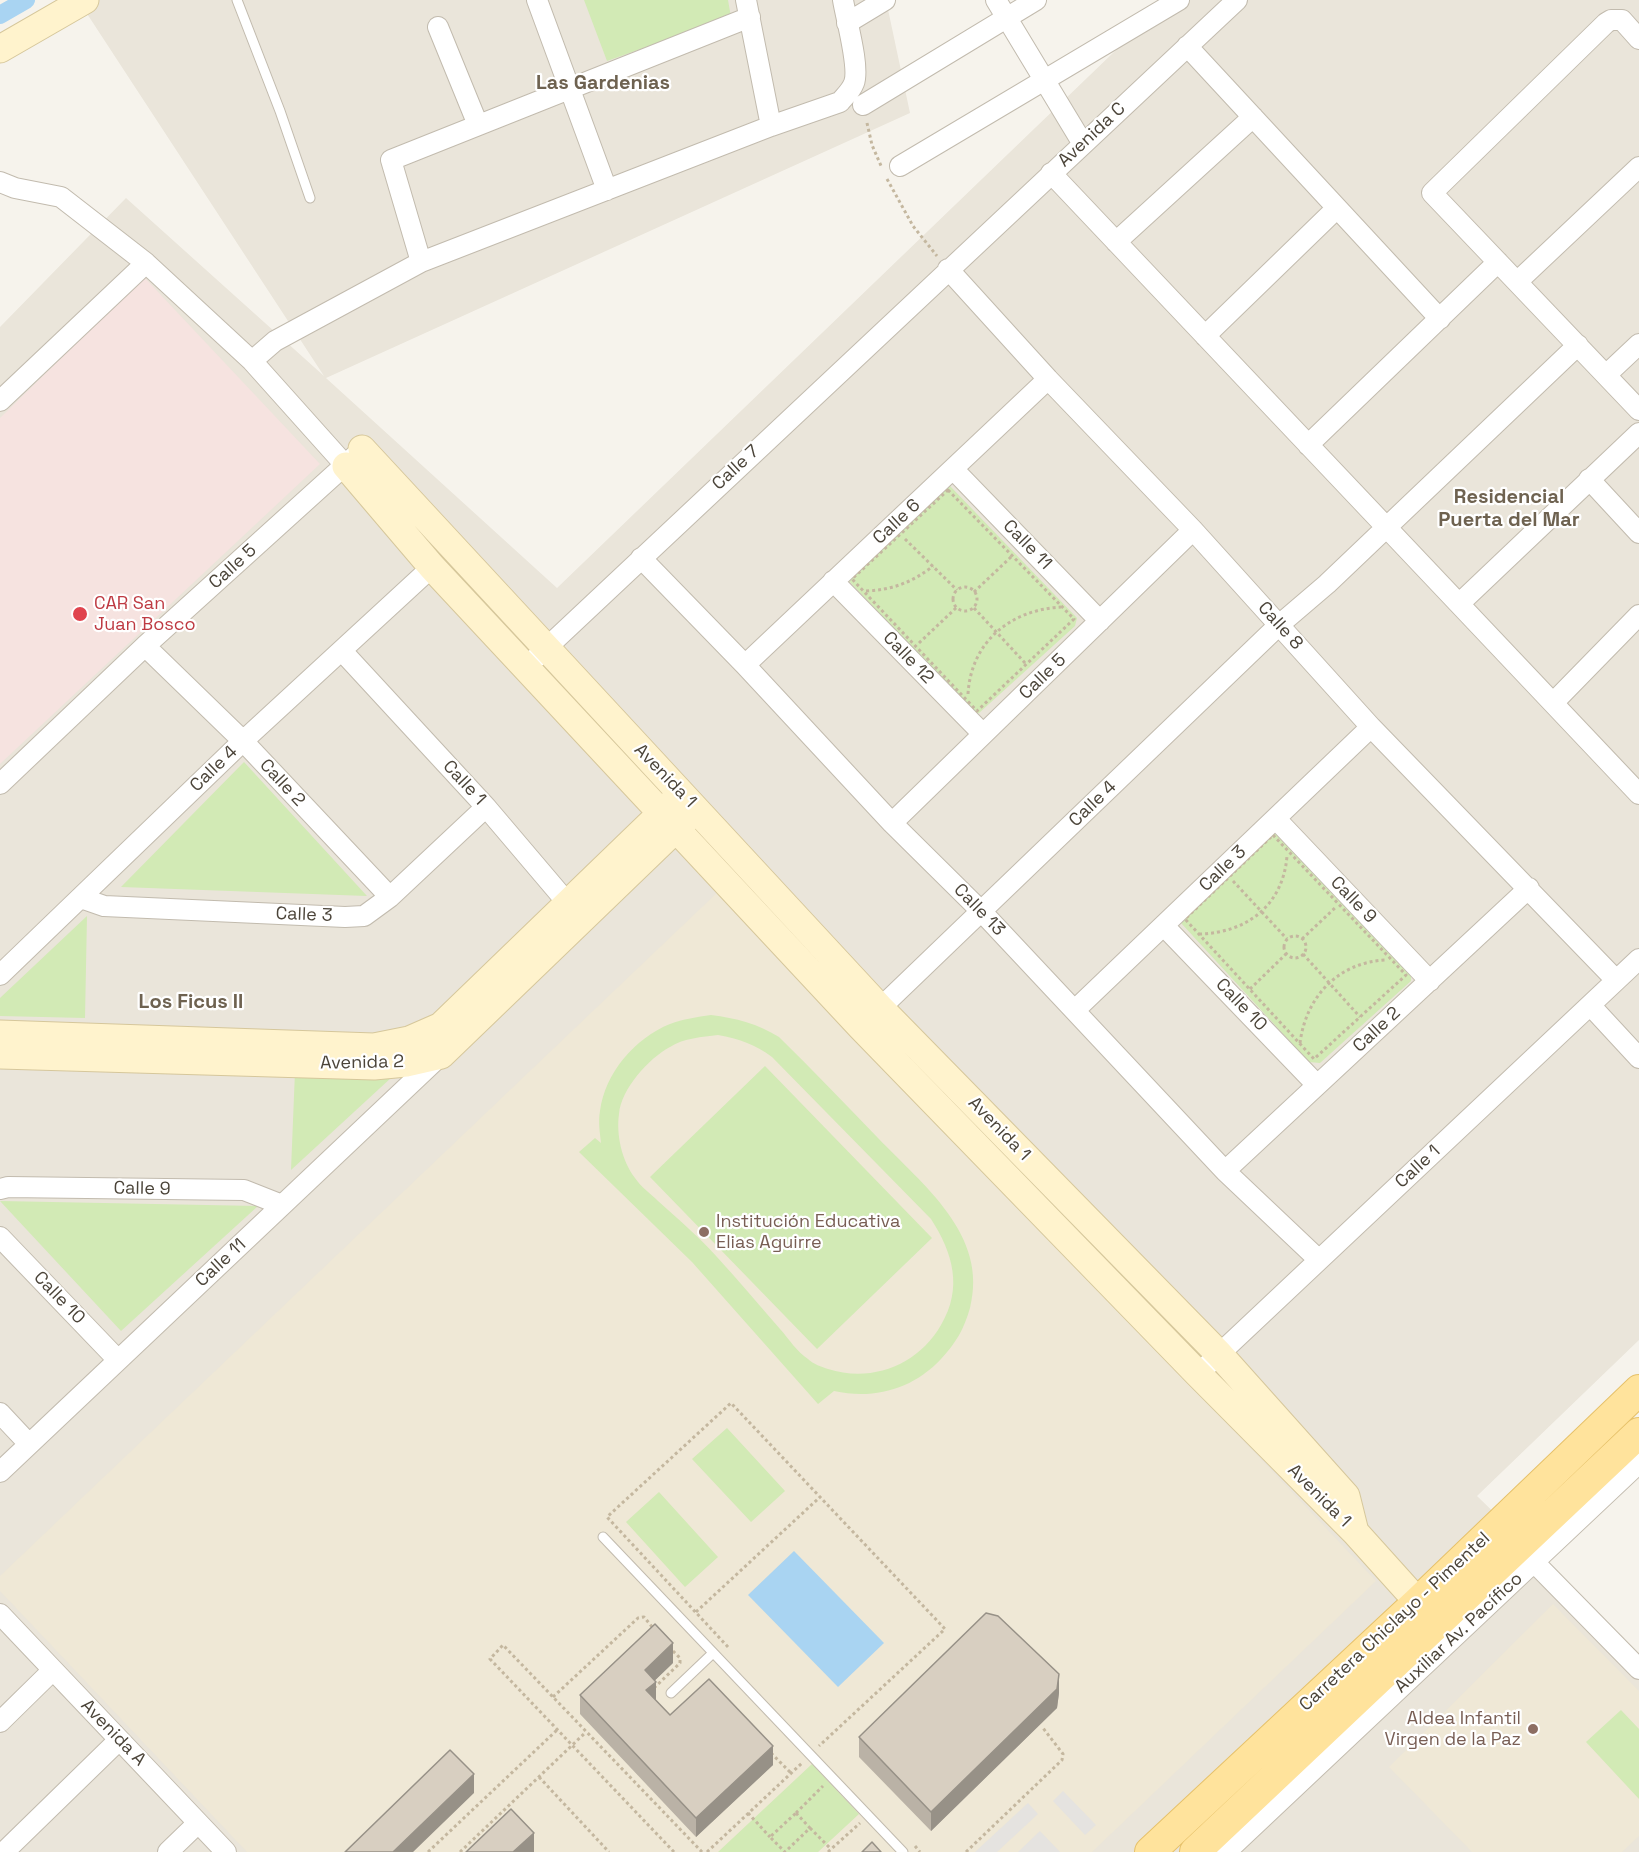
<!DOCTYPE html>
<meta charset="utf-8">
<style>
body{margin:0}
canvas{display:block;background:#f6f3ec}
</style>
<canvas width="1639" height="1852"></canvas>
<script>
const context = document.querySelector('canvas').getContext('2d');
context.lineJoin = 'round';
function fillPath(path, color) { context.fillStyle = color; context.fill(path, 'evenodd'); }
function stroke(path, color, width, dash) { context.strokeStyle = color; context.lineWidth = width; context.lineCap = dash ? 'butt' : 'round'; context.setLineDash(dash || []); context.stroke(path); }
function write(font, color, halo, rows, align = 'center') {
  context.font = font + ' "Space Grotesk",sans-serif'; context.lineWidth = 4.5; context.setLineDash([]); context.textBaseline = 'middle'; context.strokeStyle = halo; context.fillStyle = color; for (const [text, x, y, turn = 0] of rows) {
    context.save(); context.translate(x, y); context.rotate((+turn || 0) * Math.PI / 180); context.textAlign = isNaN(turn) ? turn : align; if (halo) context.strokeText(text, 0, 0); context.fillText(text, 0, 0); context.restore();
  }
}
fillPath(new Path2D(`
 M78,0H886L910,113L326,378L557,588L1168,0H1639V1340L1477,1496L1639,1653V1852H0V327L126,198L324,376Z`), '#eae5da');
fillPath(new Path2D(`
 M722,888L1376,1581L1092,1852H247L0,1591V1576Z
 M1553,1604L1639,1691V1836L1622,1852H1472L1389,1767Z`), '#efe8d6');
fillPath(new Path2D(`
 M144,277L320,464L0,764V418Z`), '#f6e3e0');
fillPath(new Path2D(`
 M584,0H728L731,17L607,61Z
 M944,486H950L1077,618L1075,626L979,713H974L848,580Z
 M244,762L367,896L121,887Z
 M1271,830H1278L1411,972V981L1320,1063L1309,1062L1181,923L1182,917Z
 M87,916L85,1018L0,1016V998Z
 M711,1015C736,1018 758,1024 779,1037C813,1070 845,1104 878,1138C923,1185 989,1235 970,1308C964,1329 956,1343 941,1359C913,1389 874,1400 834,1391L818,1404L692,1262L579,1152L595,1138L601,1143C600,1133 598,1122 600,1111C605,1073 635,1038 670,1024C683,1019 697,1017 711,1015ZM718,1035C739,1039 755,1044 772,1057L931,1219C953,1253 963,1288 941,1325C918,1365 872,1383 828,1369C822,1367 813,1364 808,1359C797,1352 789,1339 780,1329C759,1305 739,1281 717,1257C699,1237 678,1219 658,1201C651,1194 641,1187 635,1178C622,1161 616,1135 619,1114C621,1089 649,1058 670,1047C684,1038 702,1037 718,1035Z
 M765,1066L932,1238L817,1349L650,1177Z
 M295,1071L392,1077L291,1170Z
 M0,1201L258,1206L121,1331Z
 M727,1428L785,1491L751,1522L692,1459Z
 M659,1492L718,1557L685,1587L626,1522Z
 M1621,1710L1639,1729V1799L1586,1742Z
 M812,1764L859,1814L818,1852H718Z`), '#d2eab5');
fillPath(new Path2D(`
 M1063,1791L1096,1825L1085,1835L1053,1801Z
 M1028,1803L1038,1814L997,1852H975Z
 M1040,1831L1060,1852H1018Z`), '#e5e3e0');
fillPath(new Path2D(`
 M794,1551L884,1643L838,1687L748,1595Z`), '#a9d4f2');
stroke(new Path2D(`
 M0,15L26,0`), '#a9d4f2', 18);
const lane = new Path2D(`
 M237,0L280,111L310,198
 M603,1537L903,1852
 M671,1693L713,1653`);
const street = new Path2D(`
 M537,0L607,190
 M746,0L771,126
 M996,0L1083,144
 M847,23L885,0
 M438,27L478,125
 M1639,39L1622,20H1611L1606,23L1432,193L1639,410
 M1187,46L1440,319
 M863,105L1036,0
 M900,166L1179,0
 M1051,173L1639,794
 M0,182L15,188L61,197L146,263L252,361L346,466
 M1116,242L1253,117
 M421,262L391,160L750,17
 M948,269L1048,379L1193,530L1371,727L1616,980
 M1517,282L1639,167
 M1205,336L1337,208
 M252,361L275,341L421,262L771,126L840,102C845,96 851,91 854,83C860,67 846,19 843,0
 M1606,375L1639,344
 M0,401L146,263
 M1308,445L1498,262
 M953,469L1100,621
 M1589,479L1639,533
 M641,558L745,665L892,823L982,912L1225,1171L1319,1260
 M833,581L983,734
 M1460,603L1639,433
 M145,646L243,741L390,897
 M342,651L486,807L576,913
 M745,665L1048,379
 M525,668L1237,0
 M1553,703L1639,615
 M0,784L145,646L355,456
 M1276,819L1430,981
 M892,823L1193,530
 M81,898L104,906L345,917L364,916L390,897L486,807
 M1164,926L1317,1085
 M0,975L243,741L432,567
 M1590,1005L1639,1058
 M1075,1010L1371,727
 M872,1016L1279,625L1327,584L1578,345
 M1225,1171L1529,888
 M0,1189L8,1187L244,1190L282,1205
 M0,1237L118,1360
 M1198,1374L1639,959
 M0,1413L29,1444
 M0,1472L441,1055
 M1527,1555L1639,1669
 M0,1614L226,1852
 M0,1722L53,1670
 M4,1852L119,1740
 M168,1852L198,1823
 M1226,1852L1639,1463`);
const secondary = new Path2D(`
 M0,49L85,0
 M362,449L880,1008L1219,1354L1346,1496L1355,1532
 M346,466L432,567L861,1027L1198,1374L1355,1532L1418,1602
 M0,1034L374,1047L409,1040L441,1026L674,801
 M0,1055L374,1066L406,1063L441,1055L688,817`);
const primary = new Path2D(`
 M1150,1852L1418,1602L1639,1390
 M1195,1852L1639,1433`);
stroke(lane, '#c2bbae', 11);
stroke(street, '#c2bbae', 22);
stroke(secondary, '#d6c79b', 29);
stroke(primary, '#e6c16a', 32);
stroke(new Path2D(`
 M867,123L872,145L882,168
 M887,179L913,226L937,256
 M948,490L1074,619L977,711L852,579Z
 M905,539L957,590
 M953 599a12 12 0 1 1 24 0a12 12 0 1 1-24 0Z
 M866,591C892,590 913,582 933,566
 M974,592L1012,556
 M974,608L1026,664
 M919,643L957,607
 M968,694C971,642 1010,610 1061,607
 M1273,835L1406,975L1314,1059L1185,919Z
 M1233,881L1287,939
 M1199,934C1246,933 1283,906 1287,856
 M1284 947a11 11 0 1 1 22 0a11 11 0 1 1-22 0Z
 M1302,939L1336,907
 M1303,954L1360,1017
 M1250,989L1286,954
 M1300,1043C1306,996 1339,962 1386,960
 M696,1612L820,1497
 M728,1647L607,1517L731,1403L945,1629L819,1746
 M654,1688L680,1663V1658L671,1649
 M553,1697L638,1618L644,1617L653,1628
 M771,1753L791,1773
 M539,1777L609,1852
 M748,1813L770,1837
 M796,1813L810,1828L785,1852L770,1837Z
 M796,1813L823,1786
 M810,1828L831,1849
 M915,1846L920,1852
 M428,1852L557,1730
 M460,1852L586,1732
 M674,1852L490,1659L503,1645L702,1852
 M707,1852L802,1763
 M828,1852L860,1823
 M966,1852L1062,1760L1063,1754L1043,1728`), '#c4b79f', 3, [3, 3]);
stroke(lane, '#fff', 9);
stroke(street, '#fff', 20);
stroke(secondary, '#fff3cd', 27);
stroke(primary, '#ffe39c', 30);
fillPath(new Path2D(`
 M673,1663L655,1680L656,1700L670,1715L773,1765L696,1837L580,1714V1695Z
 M1059,1693L1057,1708L931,1831L859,1757V1737Z`), '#bab2a6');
fillPath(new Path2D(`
 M673,1643V1663L645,1690V1670Z
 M1059,1674V1693L1057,1708L931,1831V1812Z
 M656,1682V1701L646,1690Z
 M773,1746V1765L696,1837V1818Z
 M474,1774V1793L413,1852H393Z
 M534,1833V1852H513Z`), '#979187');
const building = new Path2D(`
 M986,1613L998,1616L1059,1674L1057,1689L931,1812L859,1737Z
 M655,1624L673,1643L645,1670L656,1682L646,1690L670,1715L709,1679L773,1746L696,1818L580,1695Z
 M450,1750L474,1774L393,1852H345Z
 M511,1809L534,1833L513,1852H466Z
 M872,1842L881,1852H862Z`);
fillPath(building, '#d8cfc1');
stroke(building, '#979187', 1.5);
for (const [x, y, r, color] of [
 [80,614,8,"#e0444e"],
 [704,1232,6,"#8d6e63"],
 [1533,1729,6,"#8d6e63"]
]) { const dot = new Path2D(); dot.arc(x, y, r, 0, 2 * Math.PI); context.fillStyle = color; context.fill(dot); stroke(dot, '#fff', 2); }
write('18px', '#4b4439', '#fff', [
 ["Avenida C",1092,135,-43],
 ["Calle 7",736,468,-43],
 ["Calle 6",897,522,-43],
 ["Calle 11",1027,545,46],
 ["Calle 5",233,567,-42],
 ["Calle 8",1280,626,48],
 ["Calle 12",908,658,46],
 ["Calle 5",1043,677,-44],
 ["Calle 4",214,769,-44],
 ["Avenida 1",665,776,46],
 ["Calle 2",282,783,47],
 ["Calle 1",464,783,47],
 ["Calle 4",1093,804,-44],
 ["Calle 3",1223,869,-44],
 ["Calle 9",1353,900,46],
 ["Calle 13",979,910,46],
 ["Calle 3",304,915,2],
 ["Calle 10",1241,1005,46],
 ["Calle 2",1377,1030,-43],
 ["Avenida 2",362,1063,-1],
 ["Avenida 1",999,1129,46],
 ["Calle 1",1418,1167,-43],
 ["Calle 9",142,1189,1],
 ["Calle 11",221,1263,-43],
 ["Calle 10",59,1298,46],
 ["Avenida 1",1319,1496,45],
 ["Carretera Chiclayo - Pimentel",1395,1622,-43],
 ["Auxiliar Av. Pacífico",1459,1633,-43],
 ["Avenida A",113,1733,46]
]);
write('18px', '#be3a42', '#fff', [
 ["CAR San",94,604],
 ["Juan Bosco",94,625]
], 'left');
write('18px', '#785e54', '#fff', [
 ["Institución Educativa",716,1222],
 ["Elias Aguirre",716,1243],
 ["Aldea Infantil",1521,1719,"right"],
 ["Virgen de la Paz",1521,1740,"right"]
], 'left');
write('bold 20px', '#6e6250', '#fff', [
 ["Las Gardenias",603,84],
 ["Residencial",1509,498],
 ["Puerta del Mar",1509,521],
 ["Los Ficus II",191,1003]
]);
</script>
